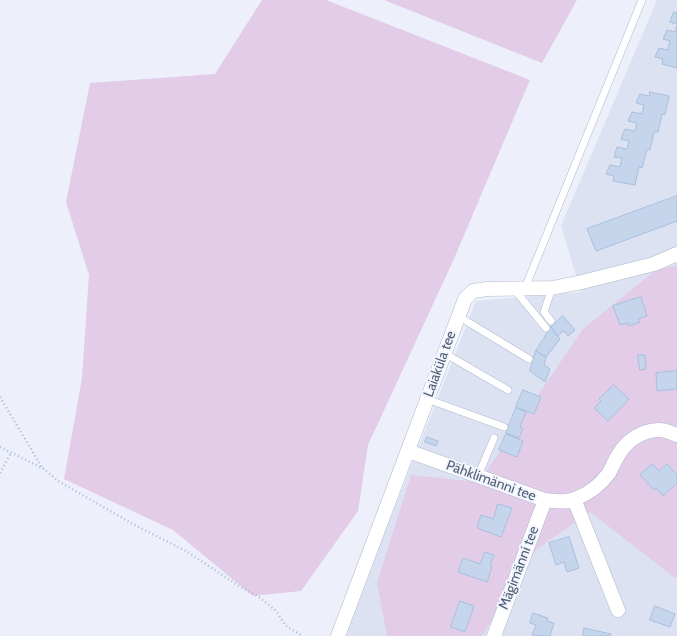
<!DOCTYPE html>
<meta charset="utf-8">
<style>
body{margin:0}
canvas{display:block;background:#edeffb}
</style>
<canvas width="677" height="636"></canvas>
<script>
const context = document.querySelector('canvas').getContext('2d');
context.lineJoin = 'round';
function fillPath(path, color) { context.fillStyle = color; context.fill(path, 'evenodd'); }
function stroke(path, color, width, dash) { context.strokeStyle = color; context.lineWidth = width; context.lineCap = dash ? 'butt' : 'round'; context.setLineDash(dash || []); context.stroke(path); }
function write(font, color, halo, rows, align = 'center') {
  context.font = font + ' Cabin,sans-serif'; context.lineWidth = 4; context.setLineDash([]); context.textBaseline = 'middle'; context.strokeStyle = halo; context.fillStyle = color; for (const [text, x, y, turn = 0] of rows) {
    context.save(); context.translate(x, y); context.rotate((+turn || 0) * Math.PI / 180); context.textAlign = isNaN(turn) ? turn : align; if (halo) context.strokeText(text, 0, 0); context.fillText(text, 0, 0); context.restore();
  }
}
fillPath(new Path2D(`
 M657,0H677V636H344L476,301L581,292L561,226Z`), '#dce2f2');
fillPath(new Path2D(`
 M262,0H326L530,80L453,261L368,445L358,511L301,591L253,596L173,530L64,479L82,378L89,275L66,202L90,83L215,74Z
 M384,0H577L542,63Z
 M677,266V577L675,578L590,512L537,549L482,636H387L377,583L411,475L479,482L583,329L657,269Z`), '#e2cce8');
const building = new Path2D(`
 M674,12L677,13V24L670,22Z
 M677,25V68L662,64L663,59L655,57L659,48L668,50L670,41L663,39L667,30L675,32Z
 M650,92L669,96L665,115L662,114L658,132H654L650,150L647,149L642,168L639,167L635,185L613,181L614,176L606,174L610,165L620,167L622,158L614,157L617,147L627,149L629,141L621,139L625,129L635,131L637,123L628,121L632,112L642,114L644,105L636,103L640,94L649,96Z
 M677,196V221L596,251L587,229Z
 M641,297L647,316L638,319L640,322L629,326L628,323L620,325L613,306Z
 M563,316L575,330L568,336L564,331L557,336L551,327Z
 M551,327L560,339L546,357L536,351Z
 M536,351L546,357L544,365L550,369L545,382L530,371Z
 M638,355H645L646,369L640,370Z
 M677,371V389L657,391L656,373Z
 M614,385L629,399L608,421L594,408L601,401L599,399Z
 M523,390L541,397L534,414L516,407Z
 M516,408L526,412L520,427L523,428L519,438L506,433Z
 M506,434L523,441L517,457L499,450Z
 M427,437L438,441L436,446L425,442Z
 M653,464L659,471L667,464L677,475V483L663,496L656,488L654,490L640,475Z
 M498,504L512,508L501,537L477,528L481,515L493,519Z
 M569,537L579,568L567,572L564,562L556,565L549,543Z
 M485,552L494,555L490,566L492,567L487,582L458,572L463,558L480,564Z
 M460,601L474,606L465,632L451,627Z
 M655,606L675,614L670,627L650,620Z
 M533,613L548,618L547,621L554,623L550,636L532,635L536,625L530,623Z
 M584,628L611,634L610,636H583Z`);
fillPath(building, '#c5d5ec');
stroke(building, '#a9bfdf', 1);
const lane = new Path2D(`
 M525,288L642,0
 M514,289L546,328
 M458,316L529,359
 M551,321L544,312L552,288
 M444,353L508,390
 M427,399L504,427
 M478,476L494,438`);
const street = new Path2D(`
 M408,451L545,500C555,501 566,503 575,499C588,494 601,484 609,473C612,467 615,460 619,454C627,440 643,430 659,430C665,430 672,433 677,435
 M574,499L618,610
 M338,636L465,299L473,291L487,289L552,288L582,282L654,264L677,254
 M494,636L545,500`);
stroke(lane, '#b0bacb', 8);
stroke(street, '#b0bacb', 15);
stroke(new Path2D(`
 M0,397L43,469
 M0,447L44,469L58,481L86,497L131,523L186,551L239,586L259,597L276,611L286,626L303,636
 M0,473L11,453`), '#a9bbd3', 2.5, [1, 3]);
stroke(lane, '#fff', 7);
stroke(street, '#fff', 14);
write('14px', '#516175', '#f3f5fe', [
 ["Laiaküla tee",440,364,-70],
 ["Pähklimänni tee",491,481,20],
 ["Mägimänni tee",519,568,-69]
]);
</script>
